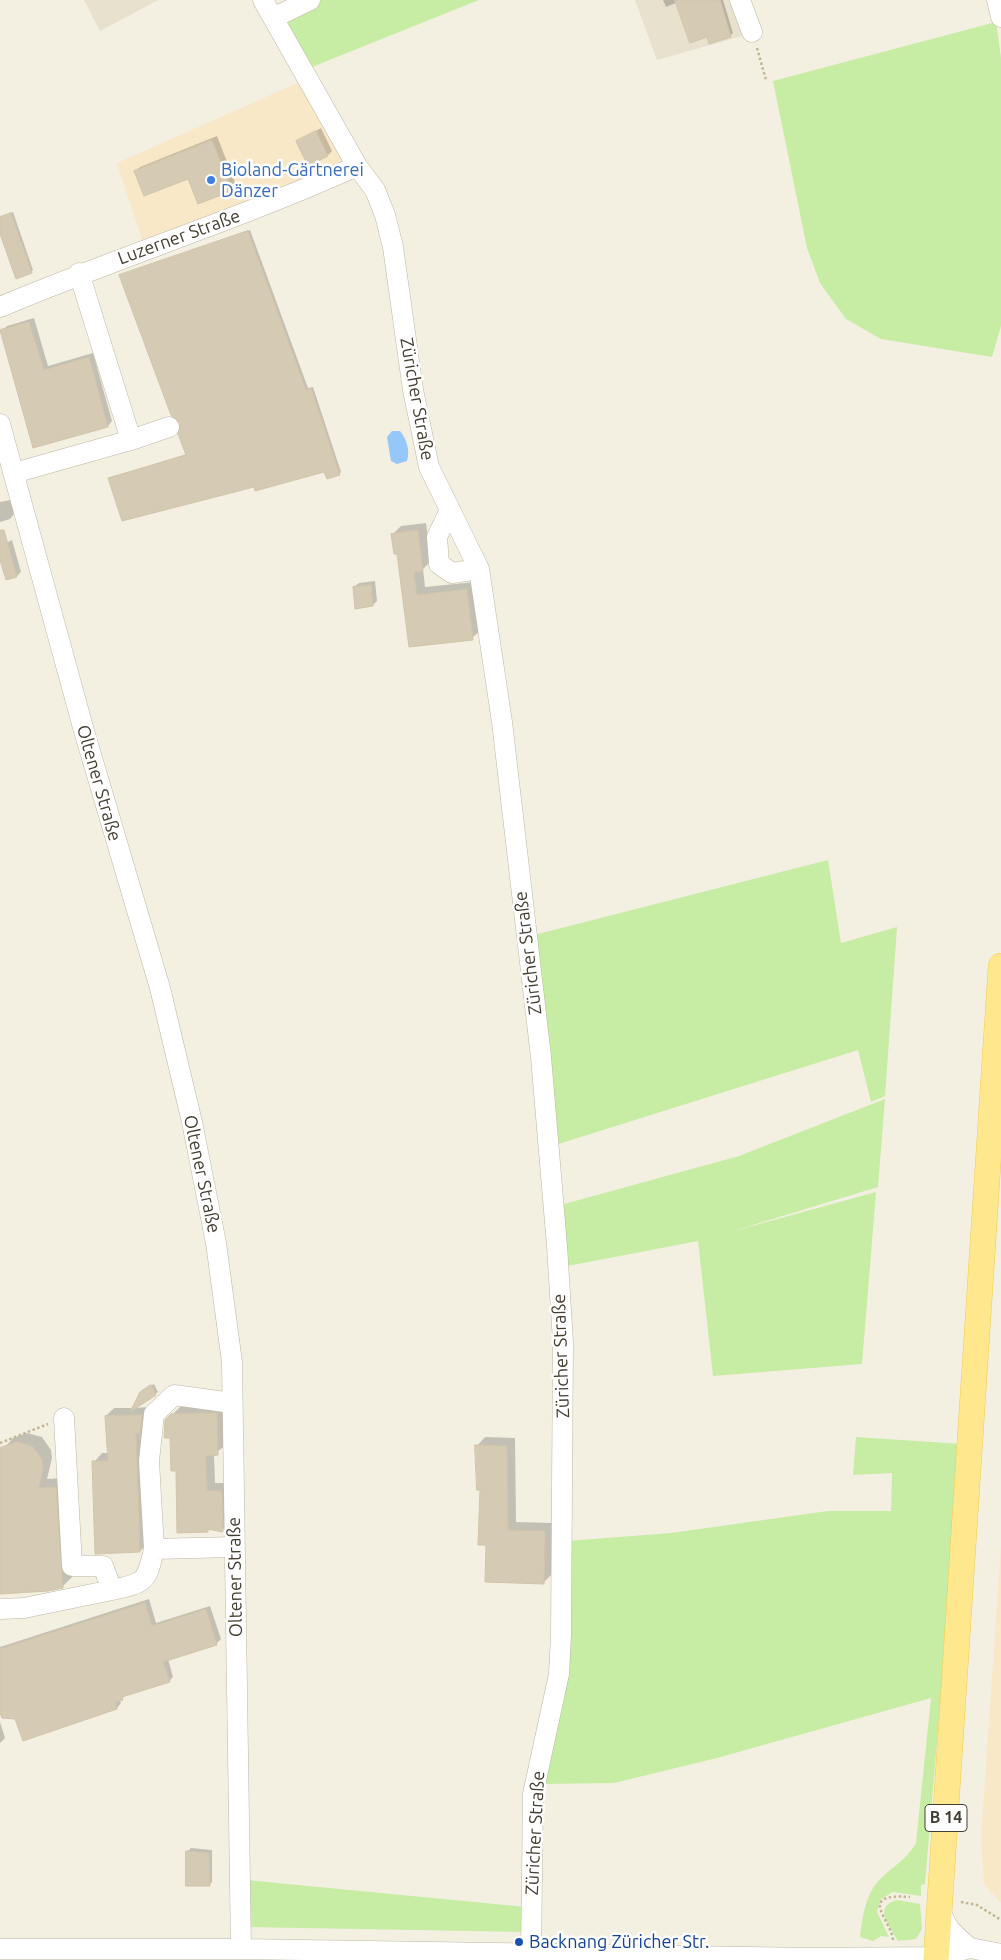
<!DOCTYPE html>
<meta charset="utf-8">
<style>
body{margin:0}
canvas{display:block;background:#f3efe1}
</style>
<canvas width="1001" height="1960"></canvas>
<script>
const context = document.querySelector('canvas').getContext('2d');
context.lineJoin = 'round';
function fillPath(path, color) { context.fillStyle = color; context.fill(path, 'evenodd'); }
function stroke(path, color, width, dash) { context.strokeStyle = color; context.lineWidth = width; context.lineCap = dash ? 'butt' : 'round'; context.setLineDash(dash || []); context.stroke(path); }
function write(font, color, halo, rows, align = 'center') {
  context.font = font + ' Ubuntu,sans-serif'; context.lineWidth = 5; context.setLineDash([]); context.textBaseline = 'middle'; context.strokeStyle = halo; context.fillStyle = color; for (const [text, x, y, turn = 0] of rows) {
    context.save(); context.translate(x, y); context.rotate((+turn || 0) * Math.PI / 180); context.textAlign = isNaN(turn) ? turn : align; if (halo) context.strokeText(text, 0, 0); context.fillText(text, 0, 0); context.restore();
  }
}
fillPath(new Path2D(`
 M84,0H158L100,31Z
 M635,0H735L749,34L657,60Z`), '#e7e1ce');
fillPath(new Path2D(`
 M302,81L343,163L144,246L117,163Z
 M1001,1546V1903L984,1884L981,1838Z`), '#f8e8c8');
fillPath(new Path2D(`
 M322,0H479L312,67L284,17Z
 M996,22L1001,58V326L992,357L881,339L846,319L820,283L807,248L773,81Z
 M828,860L841,943L897,927L885,1096L871,1102L858,1050L552,1146L530,936Z
 M885,1099L878,1187L730,1232L876,1192L862,1364L713,1376L698,1241L562,1267L557,1206L739,1156Z
 M856,1437L962,1444L925,1884L921,1885V1896L893,1892L881,1899L877,1912L889,1937L881,1936L873,1941L860,1937C862,1921 864,1903 873,1888C884,1871 905,1863 916,1843L931,1698L717,1758L614,1783L540,1784L567,1541L671,1533L828,1511H891L892,1473L853,1475Z
 M246,1880L526,1907V1932L246,1927Z
 M897,1900L920,1904L922,1929L916,1939L898,1941C890,1926 872,1907 897,1900Z`), '#c7eda4');
fillPath(new Path2D(`
 M392,431H400C407,439 410,451 407,461L397,464L391,461L387,437Z`), '#95c8f8');
fillPath(new Path2D(`
 M663,0H723L733,33L730,36H708L678,2L666,7Z
 M321,128L332,151L328,155L297,142Z
 M217,136L236,185L232,190L198,203L188,177L135,172L140,167Z
 M13,212L33,270L31,272L0,230V217Z
 M250,230L308,388L313,387L341,472L339,474L325,470L254,485L110,478L187,454L181,422L121,275Z
 M34,318L48,366L93,353L112,421L108,426L34,447L2,331L7,326Z
 M10,500L14,514L10,519L0,522V502Z
 M426,523L431,561L423,569L425,587L475,582L481,630L472,638L410,645L398,552L393,534L401,526Z
 M12,540L21,572L17,576L0,555V546Z
 M375,581L377,601L373,605L354,587L359,583Z
 M154,1384L158,1392L135,1408L149,1407L148,1543L140,1551L94,1462L102,1453H109L106,1416L114,1408H134L143,1390Z
 M225,1405L226,1445L214,1454L215,1483H230L231,1522L222,1530L210,1528L207,1531L177,1470L167,1420L181,1406Z
 M27,1433L42,1437L51,1450L52,1458L47,1479L65,1478L72,1577L62,1587L0,1592V1453L13,1438Z
 M485,1437L515,1438L516,1522L553,1523L552,1574L543,1583L487,1544L477,1446Z
 M149,1599L156,1623L210,1606L221,1639L216,1644L168,1659L173,1677L169,1681L126,1695L119,1699L121,1703L117,1708L0,1673V1647Z
 M0,1722L5,1738L0,1743Z
 M191,1848L212,1850V1882L209,1885L187,1852Z`), '#0003');
const building = new Path2D(`
 M675,0H720L731,37L709,44L707,37L690,43Z
 M316,131L328,156L308,166L296,141Z
 M212,140L232,191L198,204L188,179L144,196L134,171Z
 M11,213L32,273L16,279L0,234V217Z
 M248,231L306,390L311,388L340,475L327,479L324,472L255,491L254,487L122,521L108,478L186,455L178,434L180,423L171,415L119,275Z
 M29,322L44,370L89,357L108,427L33,448L0,330Z
 M0,530H4L17,577L6,580L0,560Z
 M418,530L423,571L414,572L417,595L467,589L473,640L409,647L397,554H394L391,534Z
 M371,585L373,606L355,609L353,587Z
 M151,1385L156,1395L130,1412L140,1392Z
 M217,1413L218,1455L206,1456L207,1491H222L223,1532L208,1529V1532L177,1533L176,1471H171L170,1438H164L165,1420L171,1414Z
 M142,1415L140,1433H136L140,1552L95,1554L92,1461H108L105,1416Z
 M17,1442L32,1446L42,1459L43,1468L39,1488L56,1487L63,1588L48,1591L0,1594V1448Z
 M475,1445L507,1446L508,1530L545,1531L544,1584L485,1582L486,1545H478L480,1490H477Z
 M145,1603L152,1626L206,1609L217,1645L163,1662L170,1682L122,1697L123,1700L115,1702L117,1709L23,1741L15,1719L2,1718L0,1713V1649Z
 M186,1851L209,1853L210,1886H186Z`);
fillPath(building, '#d5cbb5');
stroke(building, '#d1c4a8', 1);
const minor = new Path2D(`
 M263,0L357,166L375,190L385,215L393,247L413,390L429,467L479,569L502,722L541,1057L557,1246L563,1342L561,1635L559,1674L533,1794L531,1953
 M740,0L752,32
 M997,0L1001,17
 M273,18L310,0
 M0,307C118,257 240,219 357,166
 M0,424L84,731L160,988L192,1122L216,1243L232,1362L241,1949
 M131,440L169,427
 M14,473L131,440L79,273
 M450,510L437,537L439,564L452,573L479,569
 M64,1418L72,1566H103L112,1590C145,1583 147,1582 154,1549L234,1547
 M154,1549L149,1461L154,1414L174,1395L232,1403
 M0,1609L24,1608L112,1590
 M940,1907C944,1927 955,1936 970,1948
 M0,1949H241L811,1958L936,1957L970,1948L1001,1954`);
const major = new Path2D(`
 M936,1960L1001,966`);
stroke(minor, '#beb7a3', 21);
stroke(major, '#f1cc51', 26);
stroke(new Path2D(`
 M757,48L766,80
 M0,1443L48,1424
 M961,1902L977,1905L1001,1920
 M893,1940C891,1919 856,1893 910,1897`), '#c2b592', 2.5, [2.5, 2.5]);
stroke(minor, '#fff', 20);
stroke(major, '#ffe78e', 25);
for (const [x, y, r, color] of [
 [211,180,5,"#3f7fe0"],
 [519,1942,5,"#1a4fb4"]
]) { const dot = new Path2D(); dot.arc(x, y, r, 0, 2 * Math.PI); context.fillStyle = color; context.fill(dot); stroke(dot, '#fff', 2); }
for (const [x, y, w] of [
 [946,1818,42]
]) { const box = new Path2D(); box.roundRect(x - w / 2, y - 13.5, w, 27, 4); context.fillStyle = '#fff'; context.fill(box); stroke(box, '#443e31', 1); }
write('bold 16px', '#443e31', null, [
 ["B 14",946,1818]
]);
write('18px', '#366cbe', '#fff', [
 ["Bioland-Gärtnerei",221,170],
 ["Dänzer",221,191]
], 'left');
write('18px', '#443e31', '#fff', [
 ["Luzerner Straße",179,237,-20],
 ["Züricher Straße",417,399,80],
 ["Oltener Straße",99,783,74],
 ["Züricher Straße",528,953,-97],
 ["Oltener Straße",202,1174,78],
 ["Züricher Straße",561,1356,-92],
 ["Oltener Straße",235,1577,-91],
 ["Züricher Straße",535,1833,-87]
]);
write('18px', '#164399', '#fff', [
 ["Backnang Züricher Str.",529,1942]
], 'left');
</script>
